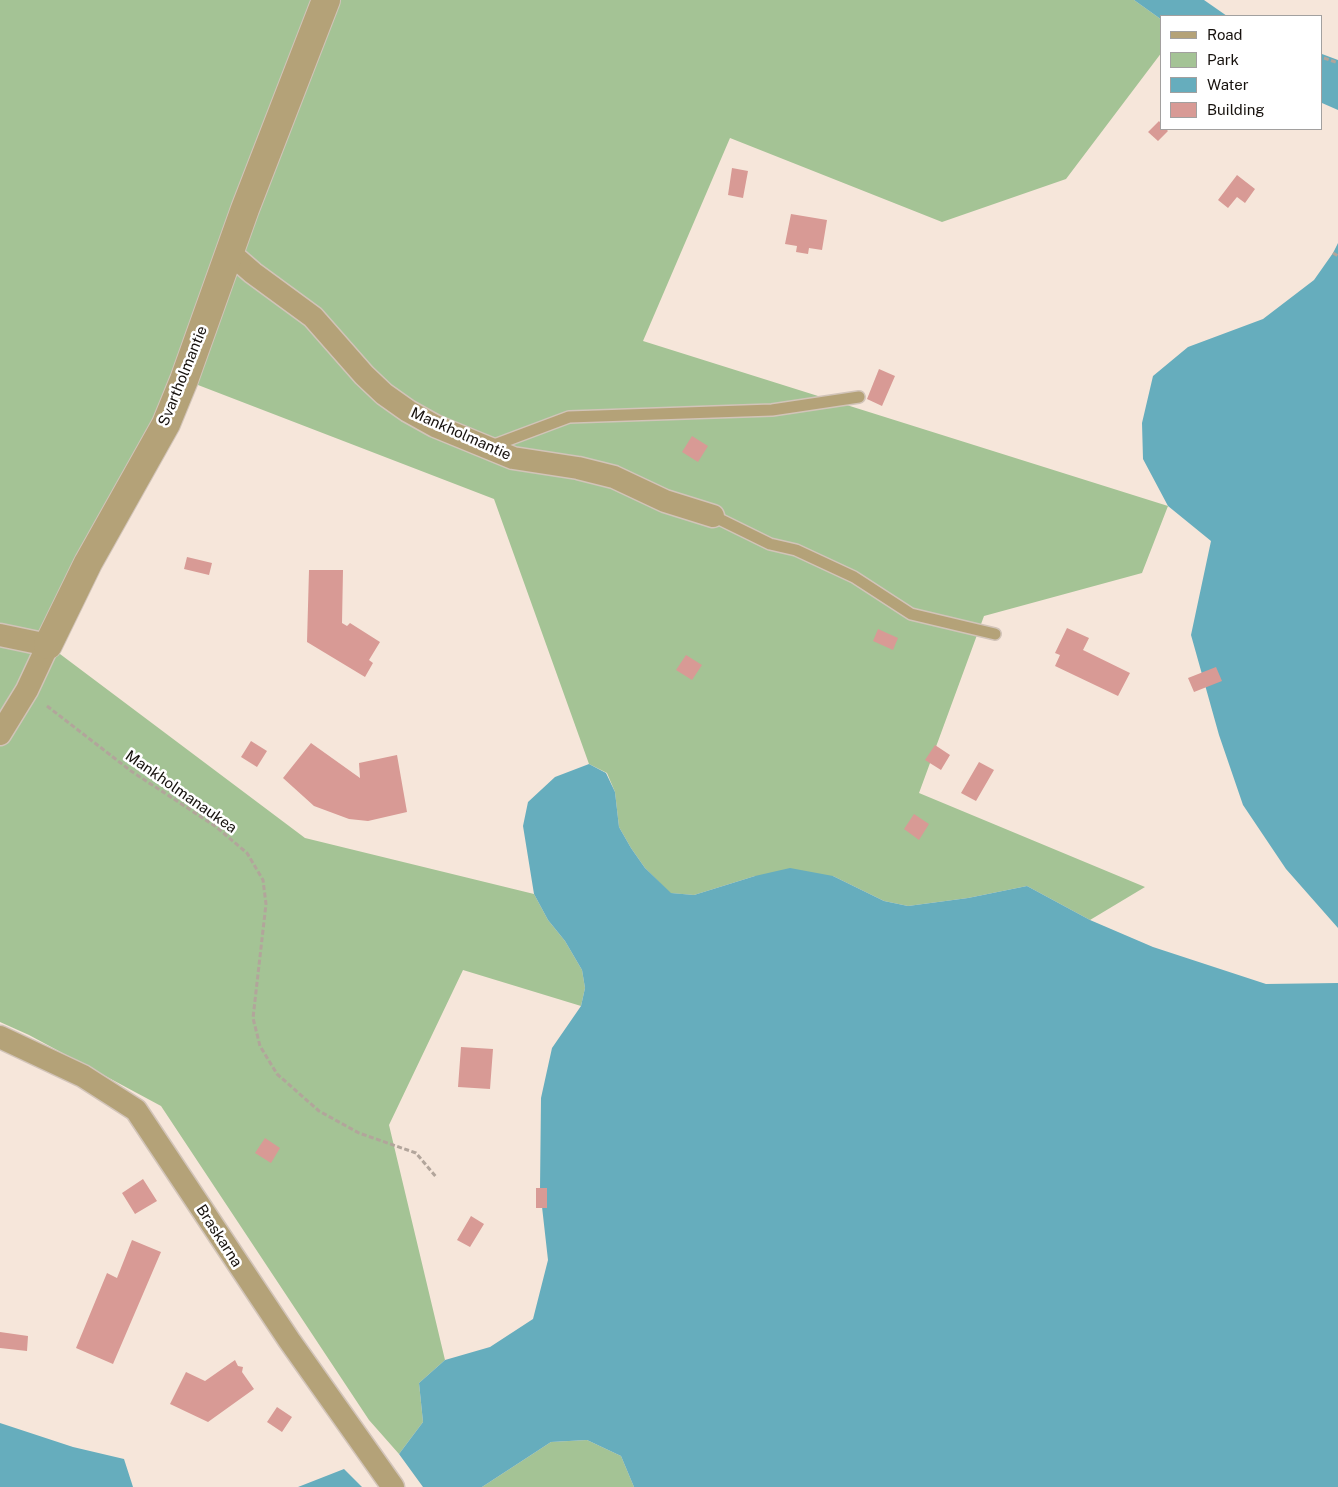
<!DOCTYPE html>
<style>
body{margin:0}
#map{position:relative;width:1338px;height:1487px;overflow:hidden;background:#f6e6da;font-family:"Public Sans",sans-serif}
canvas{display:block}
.legend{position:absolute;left:1160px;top:15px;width:162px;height:115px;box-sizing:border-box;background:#fff;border:1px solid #a2a09f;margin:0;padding:6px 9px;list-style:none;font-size:15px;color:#17120e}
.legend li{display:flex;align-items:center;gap:10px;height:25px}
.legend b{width:25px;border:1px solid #a2a09f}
</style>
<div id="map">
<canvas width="1338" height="1487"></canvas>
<ul class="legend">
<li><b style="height:6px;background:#b4a278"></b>Road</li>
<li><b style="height:14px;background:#a4c395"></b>Park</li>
<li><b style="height:14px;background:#66adbd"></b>Water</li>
<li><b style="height:14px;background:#d89a95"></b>Building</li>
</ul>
</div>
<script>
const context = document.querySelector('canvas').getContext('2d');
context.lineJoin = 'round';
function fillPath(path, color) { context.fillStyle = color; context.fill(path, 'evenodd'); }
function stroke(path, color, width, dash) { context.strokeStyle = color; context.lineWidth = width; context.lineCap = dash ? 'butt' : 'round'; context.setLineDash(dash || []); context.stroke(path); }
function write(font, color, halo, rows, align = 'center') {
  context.font = font + ' "Public Sans",sans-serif'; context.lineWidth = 5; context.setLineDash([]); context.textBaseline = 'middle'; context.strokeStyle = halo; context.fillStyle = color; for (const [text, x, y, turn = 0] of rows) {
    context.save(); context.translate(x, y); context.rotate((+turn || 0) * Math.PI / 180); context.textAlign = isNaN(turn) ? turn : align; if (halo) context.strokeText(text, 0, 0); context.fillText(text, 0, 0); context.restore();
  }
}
fillPath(new Path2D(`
 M0,0H1134L1162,20V52L1066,179L942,222L730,138L643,341L1168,506L1142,573L984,616L919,793L1145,887L1090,920L1027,886L968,898L908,906L884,901L833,876H755L694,895L670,893L645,868L631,848L619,827L615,792L607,773L589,764L494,499L185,380L48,645L305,838L534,894L548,920L565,941L582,970L585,988L581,1006L463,970L389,1125L445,1360L419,1383L423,1422L399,1454L369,1420L161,1106L29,1035L0,1022Z
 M587,1440L621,1456L634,1487H482L551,1442Z`), '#a4c395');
fillPath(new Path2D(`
 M1134,0H1204L1227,16H1162V20Z
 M1322,54L1338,60V110L1322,103Z
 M1338,243V928L1286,869L1243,805L1219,735L1191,635L1211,541L1168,506L1143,459L1142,423L1153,376L1188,347L1263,319L1314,280L1333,253Z
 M589,764L606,773L615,792L619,827L631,848L645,868L671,893L694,895L755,876L790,868L833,876L884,901L908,906L968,898L1027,886L1090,920L1153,947L1266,984L1338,983V1487H634L621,1456L587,1440L551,1442L482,1487H423L399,1454L423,1422L419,1383L445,1360L490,1347L533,1319L548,1260L540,1189L541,1098L552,1048L581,1006L585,988L582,970L565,941L548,920L534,894L523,826L528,802L555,777Z
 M0,1423L73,1447L124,1459L133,1487H0Z
 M344,1469L362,1487H298Z`), '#66adbd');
fillPath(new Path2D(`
 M1159,121L1162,125V129H1166L1168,131L1158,141L1148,132Z
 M732,168L748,171L743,198L728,195Z
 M1237,175L1255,189L1245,203L1237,197L1228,208L1218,200Z
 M791,214L827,220L822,250L809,248L808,254L796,252L797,246L785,244Z
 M879,369L895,376L882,406L867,399Z
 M692,436L708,446L698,462L682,452Z
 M187,557L212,563L209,575L184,569Z
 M309,570H343L342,623L347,626L350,623L380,642L369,660L373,663L365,677L307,642Z
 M1067,628L1089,638L1083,650L1130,673L1118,696L1055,666L1060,655L1055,653Z
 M878,629L898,638L893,650L873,641Z
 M686,655L702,665L692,680L676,670Z
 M1216,667L1222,681L1194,692L1188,678Z
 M251,741L267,751L257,767L241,757Z
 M311,743L360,778L359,763L397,755L407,812L368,821L349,819L314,806L283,778Z
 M935,745L950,755L941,770L925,760Z
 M979,762L994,770L976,801L961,793Z
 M914,814L929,824L919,840L904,829Z
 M461,1047L493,1049L490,1089L458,1087Z
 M265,1138L280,1148L271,1163L255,1153Z
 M143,1179L157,1201L135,1214L122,1193Z
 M536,1188H547V1208H536Z
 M471,1216L484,1224L470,1247L457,1240Z
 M132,1240L161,1252L113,1364L76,1348L107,1273L117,1278Z
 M0,1332L28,1336L27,1351L0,1348Z
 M235,1360L238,1366L243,1367L242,1372L254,1389L208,1422L170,1404L186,1372L205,1381Z
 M277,1407L292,1417L282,1432L267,1422Z`), '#d89a95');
const service = new Path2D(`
 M489,447L569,417L772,410L859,397
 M713,516L770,544L796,550L854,577L911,614L995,634`);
const minor = new Path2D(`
 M230,253L253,273L313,317L364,375L384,394L408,411L435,426L513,458L578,468L614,477L665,501L713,516
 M0,635L48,645L27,690L0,734
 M0,1037L83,1076L136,1110L289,1340L393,1487`);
const tertiary = new Path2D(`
 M48,645L88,563L166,424L184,380L245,209L326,0`);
stroke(service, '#d2c4b9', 14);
stroke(minor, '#d2c4b9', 25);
stroke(tertiary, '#d2c4b9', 30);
stroke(new Path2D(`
 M1324,58L1338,63
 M1333,253L1338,256
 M47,706L131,771L215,826L247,853L263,880L266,904L253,1018L260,1046L277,1074L319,1111L359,1133L416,1153L437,1178`), '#b2a59b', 3, [5, 2.5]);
stroke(service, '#b4a278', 11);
stroke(minor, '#b4a278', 22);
stroke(tertiary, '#b4a278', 28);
write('15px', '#17120e', '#fff', [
 ["Svartholmantie",183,376,-68],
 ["Mankholmantie",461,434,24],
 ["Mankholmanaukea",181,792,35],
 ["Braskarna",219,1236,57]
]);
</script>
